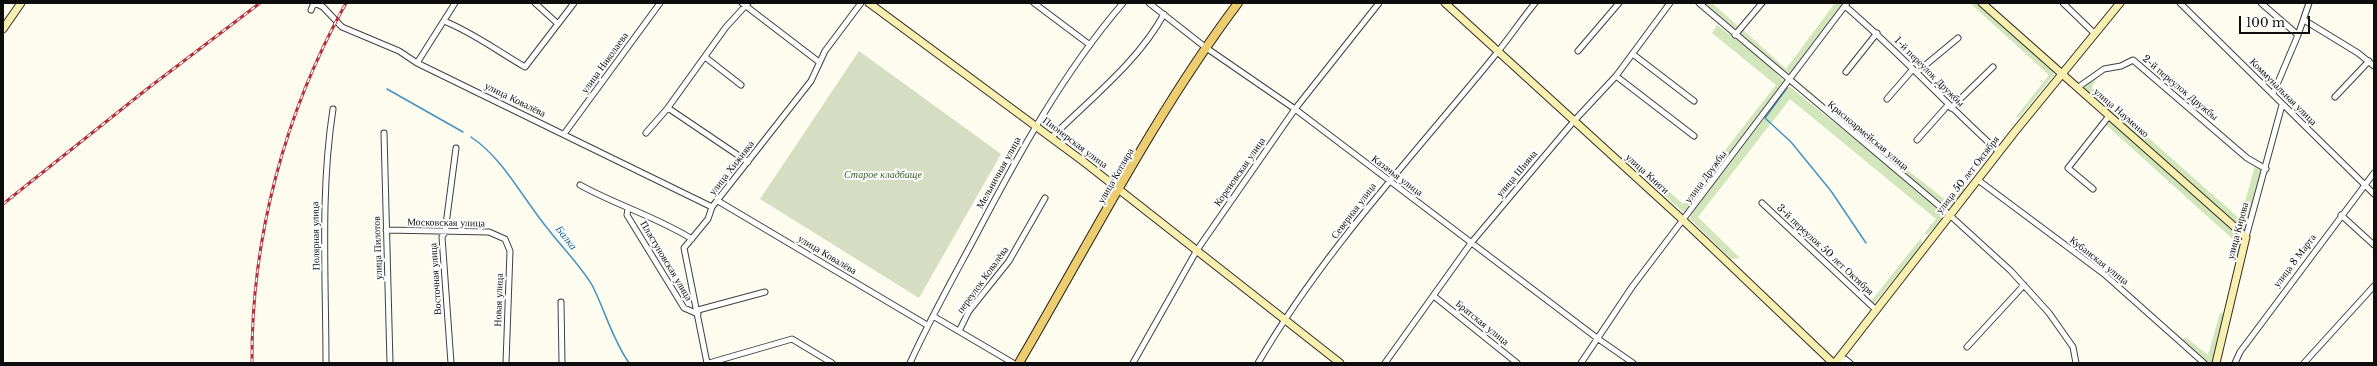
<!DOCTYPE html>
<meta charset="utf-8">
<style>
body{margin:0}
#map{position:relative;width:2377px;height:366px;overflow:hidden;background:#fefbef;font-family:"Libre Baskerville",serif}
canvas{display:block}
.frame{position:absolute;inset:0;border:4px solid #0d0d0d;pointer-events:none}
.scale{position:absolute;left:2239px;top:16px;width:71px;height:18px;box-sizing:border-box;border:2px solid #0d0d0d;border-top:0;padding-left:5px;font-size:12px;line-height:14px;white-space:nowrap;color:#0d0d0d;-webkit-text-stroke:3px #fff;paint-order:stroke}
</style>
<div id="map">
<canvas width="2377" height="366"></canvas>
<div class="frame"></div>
<div class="scale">100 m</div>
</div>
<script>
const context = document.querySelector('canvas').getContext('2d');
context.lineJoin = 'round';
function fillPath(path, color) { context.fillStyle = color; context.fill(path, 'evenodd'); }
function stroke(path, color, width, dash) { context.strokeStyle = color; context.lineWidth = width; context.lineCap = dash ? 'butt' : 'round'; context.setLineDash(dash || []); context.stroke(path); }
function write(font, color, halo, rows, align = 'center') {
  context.font = font + ' "Libre Baskerville",serif'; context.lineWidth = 4; context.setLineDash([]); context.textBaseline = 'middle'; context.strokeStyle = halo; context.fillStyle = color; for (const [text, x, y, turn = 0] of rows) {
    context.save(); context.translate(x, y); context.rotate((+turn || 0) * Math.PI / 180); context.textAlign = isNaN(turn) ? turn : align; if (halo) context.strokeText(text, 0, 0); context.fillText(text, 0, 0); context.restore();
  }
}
fillPath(new Path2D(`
 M1700,3H1712L1739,27L1735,31Z
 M1835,3H1845L1788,76L1740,36L1742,29L1786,69Z
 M1970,3H1979L2053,71V76L2019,118L2016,117L2049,75Z
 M1717,25L1763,60L1784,81L1687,211L1683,212L1624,159L1628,154L1683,204L1776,85L1712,33Z
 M1793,77L1851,126L1947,201L1971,172L1963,192L1952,206L1944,207L1791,82Z
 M2096,78L2092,88L2240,219L2255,166L2262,168L2247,227L2243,230L2084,89L2085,85Z
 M1789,86L1942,210L1943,218L1928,234H1924L1936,219L1790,99L1698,217L1740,258L1731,259L1690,219L1693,211Z
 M2108,119L2237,233L2242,242L2238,261L2234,260L2237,243L2104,123Z
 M1921,238L1922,244L1873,305L1866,297L1872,300Z
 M2220,313L2225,314L2213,362L2205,363L2181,341L2185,337L2208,355Z`), '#d2e6bb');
fillPath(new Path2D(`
 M859,51L1001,154L919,298L760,199Z`), '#d5dec2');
stroke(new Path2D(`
 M1787,88L1765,118L1791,142L1831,191L1866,243
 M387,89L463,132
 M471,137C504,159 523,199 548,229C560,245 587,273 594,289C606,314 613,340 629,363`), '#4493c3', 1.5);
const street = new Path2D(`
 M315,3L323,7L342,27L399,51L417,63L712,207
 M535,3L558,24
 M742,3L819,62
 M1034,3L1090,45
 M1149,3L1205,47L1295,109L1597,338L1633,363
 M1699,3L1943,209L2011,271L2049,313L2073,347L2076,363
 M2063,3L2094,33
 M2180,3L2374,194
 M2261,3L2298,35
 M1845,6C1899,52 1946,104 1999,152
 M311,10L314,3
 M2304,20L2358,53L2374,66
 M444,21C474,33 497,51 525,67L574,3
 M1735,35L1762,3
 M1578,51L1619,3
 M1634,55L1694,101
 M705,57L741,85
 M417,63L455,3
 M1846,72L1877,33
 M1917,72L1958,38
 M1616,76L1694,136
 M2077,88L2104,69L2121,66L2133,60L2247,158L2266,169
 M2273,94L2298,35L2309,3
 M2335,97L2369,61
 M1887,99L1913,69
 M668,108L748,162
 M1951,108L1993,67
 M384,133L390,363
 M646,133L667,109L726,27L748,3
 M564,134L660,3
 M1051,138C1090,99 1138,62 1164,14
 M1917,140L1948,105
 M1978,180L2104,274L2204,363
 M580,185C616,205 657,217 692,239
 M2093,189L2068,168L2109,116
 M718,201L927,325
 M1762,203L1875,309
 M628,209L627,215L684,308L698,314
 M2341,215L2374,245
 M386,230L489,232L505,239L510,251L506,363
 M2246,237L2282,105
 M1435,297L1517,363
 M561,302L562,363
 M698,310L765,292
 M933,316L1013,363
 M959,331L969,311L1009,261L1045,198
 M1967,347L2024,285
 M326,363C326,278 320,193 333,109
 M451,363L442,237L445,232L456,148
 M707,363L684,248L708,219L712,207L811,81L825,51L861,3
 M709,363L792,339L832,363
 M910,363C929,321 952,280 974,239C1017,157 1062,74 1123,3
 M1133,363L1197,250L1295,109L1379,3
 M1258,363C1324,250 1414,155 1496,54C1510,37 1521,20 1535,3
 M1385,363L1471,243L1574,121L1616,76L1670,3
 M1581,363L1632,287L1847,3
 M1836,363L1845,359L1850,363
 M2235,363L2240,352L2374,173
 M2304,363L2374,286`);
const secondary = new Path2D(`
 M869,3L1084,162L1340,363
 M1445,3L1684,221L1833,363
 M1982,3L2246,237L2216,363
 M3,29L21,3
 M1835,363L2013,134L2120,3`);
const primary = new Path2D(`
 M1019,363C1090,242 1154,115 1238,3`);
stroke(street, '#404040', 7);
stroke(secondary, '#2f2f2f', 9);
stroke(primary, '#1e1e1e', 10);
stroke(street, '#fff', 5);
stroke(secondary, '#f9efaf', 7);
stroke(primary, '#eecd6f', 8);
const rail = new Path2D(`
 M3,204L147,89L260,3
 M252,363C251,238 285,112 346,3`);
stroke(rail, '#b33039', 3);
stroke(rail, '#fff', 1.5, [4.5]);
write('10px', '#0d0d0d', '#fff', [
 ["улица Николаева",605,63,-54],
 ["1-й переулок Дружбы",1929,72,45],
 ["2-й переулок Дружбы",2180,88,40],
 ["Коммунальная улица",2283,92,45],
 ["улица Ковалёва",515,100,26],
 ["улица Науменко",2121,113,41],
 ["Красноармейская улица",1868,136,40],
 ["Пионерская улица",1075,143,37],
 ["улица Хижняка",732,168,-52],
 ["Кореновская улица",1240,172,-55],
 ["Мельничная улица",999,173,-61],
 ["улица Шияна",1517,174,-50],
 ["улица Книги",1647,174,42],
 ["улица 50 лет Октября",1968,175,-52],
 ["улица Котляра",1116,176,-60],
 ["Казачья улица",1397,176,37],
 ["улица Дружбы",1706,177,-53],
 ["Северная улица",1354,211,-53],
 ["Московская улица",446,223,1],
 ["улица Кирова",2238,231,-75],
 ["Полярная улица",316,236,-91],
 ["улица Пилотов",378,248,-92],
 ["3-й переулок 50 лет Октября",1825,250,43],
 ["улица Ковалёва",827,255,31],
 ["Пластуновская улица",666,261,59],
 ["Кубанская улица",2099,261,38],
 ["улица 8 Марта",2295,261,-53],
 ["Восточная улица",436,279,-94],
 ["переулок Ковалёва",983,280,-54],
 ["Новая улица",499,300,-88],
 ["Братская улица",1482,323,39]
]);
write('italic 10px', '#316023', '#fff', [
 ["Старое кладбище",883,175]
]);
write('italic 11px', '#206596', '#fff', [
 ["Балка",566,238,53]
]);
</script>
